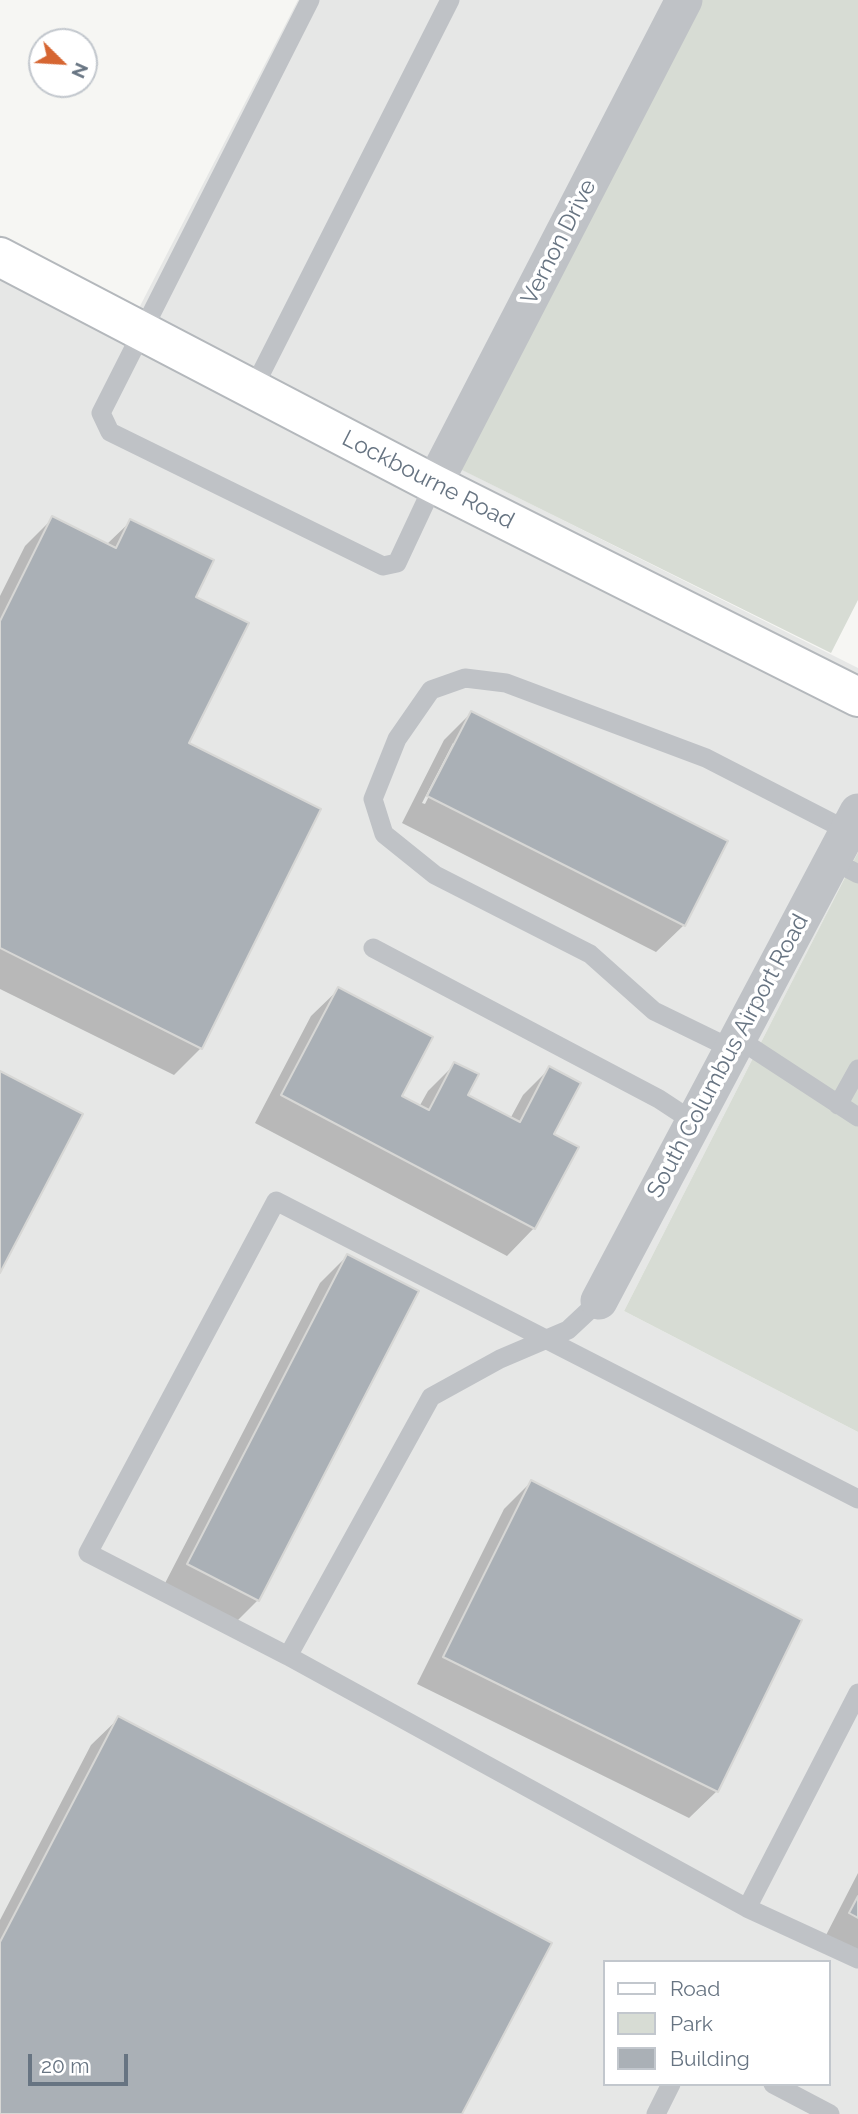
<!DOCTYPE html>
<style>
body{margin:0}
#map{position:relative;width:858px;height:2114px;overflow:hidden;background:#f6f6f3;font-family:Raleway,sans-serif}
canvas{display:block}
.legend{position:absolute;left:603px;top:1960px;width:228px;height:126px;box-sizing:border-box;background:#fff;border:2px solid #c2c7cd;margin:0;padding:9px 12px;list-style:none;font-size:21px;color:#677482}
.legend li{display:flex;align-items:center;gap:14px;height:35px}
.legend b{width:35px;border:2px solid #c2c7cd}
.north{position:absolute;left:28px;top:28px;width:70px;height:70px;box-sizing:border-box;background:#fff;border:2px solid #c2c7cd;border-radius:50%;rotate:114deg;font-size:19px;font-weight:700;line-height:28px;text-align:center;color:#677482}
.north::after{content:'';display:block;margin:auto;width:24px;height:32px;background:#d66632;clip-path:polygon(50% 0,100% 100%,50% 72%,0 100%)}
.scale{position:absolute;left:28px;top:2054px;width:100px;height:32px;box-sizing:border-box;border:4px solid #677482;border-top:0;padding-left:9px;font-size:21px;line-height:24px;white-space:nowrap;color:#677482;-webkit-text-stroke:5px #fff;paint-order:stroke}
</style>
<div id="map">
<canvas width="858" height="2114"></canvas>
<ul class="legend">
<li><b style="height:9px;background:#fff"></b>Road</li>
<li><b style="height:19px;background:#d7dcd4"></b>Park</li>
<li><b style="height:19px;background:#aab0b6"></b>Building</li>
</ul>
<div class="north">N</div>
<div class="scale">20 m</div>
</div>
<script>
const context = document.querySelector('canvas').getContext('2d');
context.lineJoin = 'round';
function fillPath(path, color) { context.fillStyle = color; context.fill(path, 'evenodd'); }
function stroke(path, color, width, dash) { context.strokeStyle = color; context.lineWidth = width; context.lineCap = dash ? 'butt' : 'round'; context.setLineDash(dash || []); context.stroke(path); }
function write(font, color, halo, rows, align = 'center') {
  context.font = font + ' Raleway,sans-serif'; context.lineWidth = 7; context.setLineDash([]); context.textBaseline = 'middle'; context.strokeStyle = halo; context.fillStyle = color; for (const [text, x, y, turn = 0] of rows) {
    context.save(); context.translate(x, y); context.rotate((+turn || 0) * Math.PI / 180); context.textAlign = isNaN(turn) ? turn : align; if (halo) context.strokeText(text, 0, 0); context.fillText(text, 0, 0); context.restore();
  }
}
fillPath(new Path2D(`
 M298,0H697L455,466L858,668V852L624,1311L858,1432V2114H0V235L139,308ZM604,1962H828V2084H604Z`), '#e6e7e6');
fillPath(new Path2D(`
 M697,0H858V600L831,653L454,466Z
 M858,852V1432L624,1311Z`), '#d7dcd4');
fillPath(new Path2D(`
 M52,519L106,545L131,521L194,597L187,744L201,1048L174,1075L0,989V596L25,546Z
 M471,713L725,842L684,925L656,952L402,823L444,740ZM453,743H456L425,804L422,803Z
 M339,989L399,1097L419,1107L428,1091L455,1064L466,1095L510,1119L523,1095L550,1068L552,1135L534,1228L507,1256L255,1123L311,1016Z
 M347,1256L258,1600L231,1627L161,1591L320,1283Z
 M531,1482L717,1791L689,1818L417,1684L504,1509Z
 M119,1718L460,2114H0V1920L91,1745Z
 M858,1873V1959L823,1941Z`), '#0003');
const building = new Path2D(`
 M52,516L116,548L130,519L214,560L196,597L249,623L189,743L321,809L202,1049L0,948V621Z
 M471,711L728,841L685,926L427,796Z
 M338,987L433,1037L402,1096L429,1110L454,1062L479,1074L468,1095L520,1122L549,1066L581,1083L554,1134L579,1147L535,1229L281,1095Z
 M0,1071L83,1114L0,1273Z
 M347,1254L419,1291L259,1601L187,1564Z
 M531,1480L802,1620L718,1792L443,1657Z
 M118,1716L552,1943L462,2114H0V1942Z
 M858,1896V1918L849,1913Z`);
fillPath(building, '#aab0b6');
stroke(building, '#d7d7d5', 2);
const secondary = new Path2D(`
 M0,257L434,484L858,697`);
stroke(secondary, '#b4b8bc', 42);
stroke(new Path2D(`
 M310,0L101,413L110,432L383,566L397,563L434,484
 M253,389L450,0
 M832,860L858,874
 M373,948L659,1099L694,1122
 M737,1038L858,1117
 M732,1049L654,1011L590,954L435,875L384,834L373,799L397,739L431,690L465,678L506,683L706,758L848,831
 M838,1105L858,1069
 M858,1499L276,1201L88,1553L288,1656L747,1908L858,1959
 M288,1656L431,1397L500,1359L568,1330L599,1301
 M747,1908L858,1693
 M773,2084L830,2114
 M656,2114L671,2084`), '#bfc2c6', 19);
stroke(new Path2D(`
 M434,484L684,0
 M599,1301L858,812`), '#bfc2c6', 37);
stroke(secondary, '#fff', 38);
write('23px', '#677482', '#fff', [
 ["Vernon Drive",559,242,-63],
 ["Lockbourne Road",428,480,27],
 ["South Columbus Airport Road",728,1056,-62]
]);
</script>
